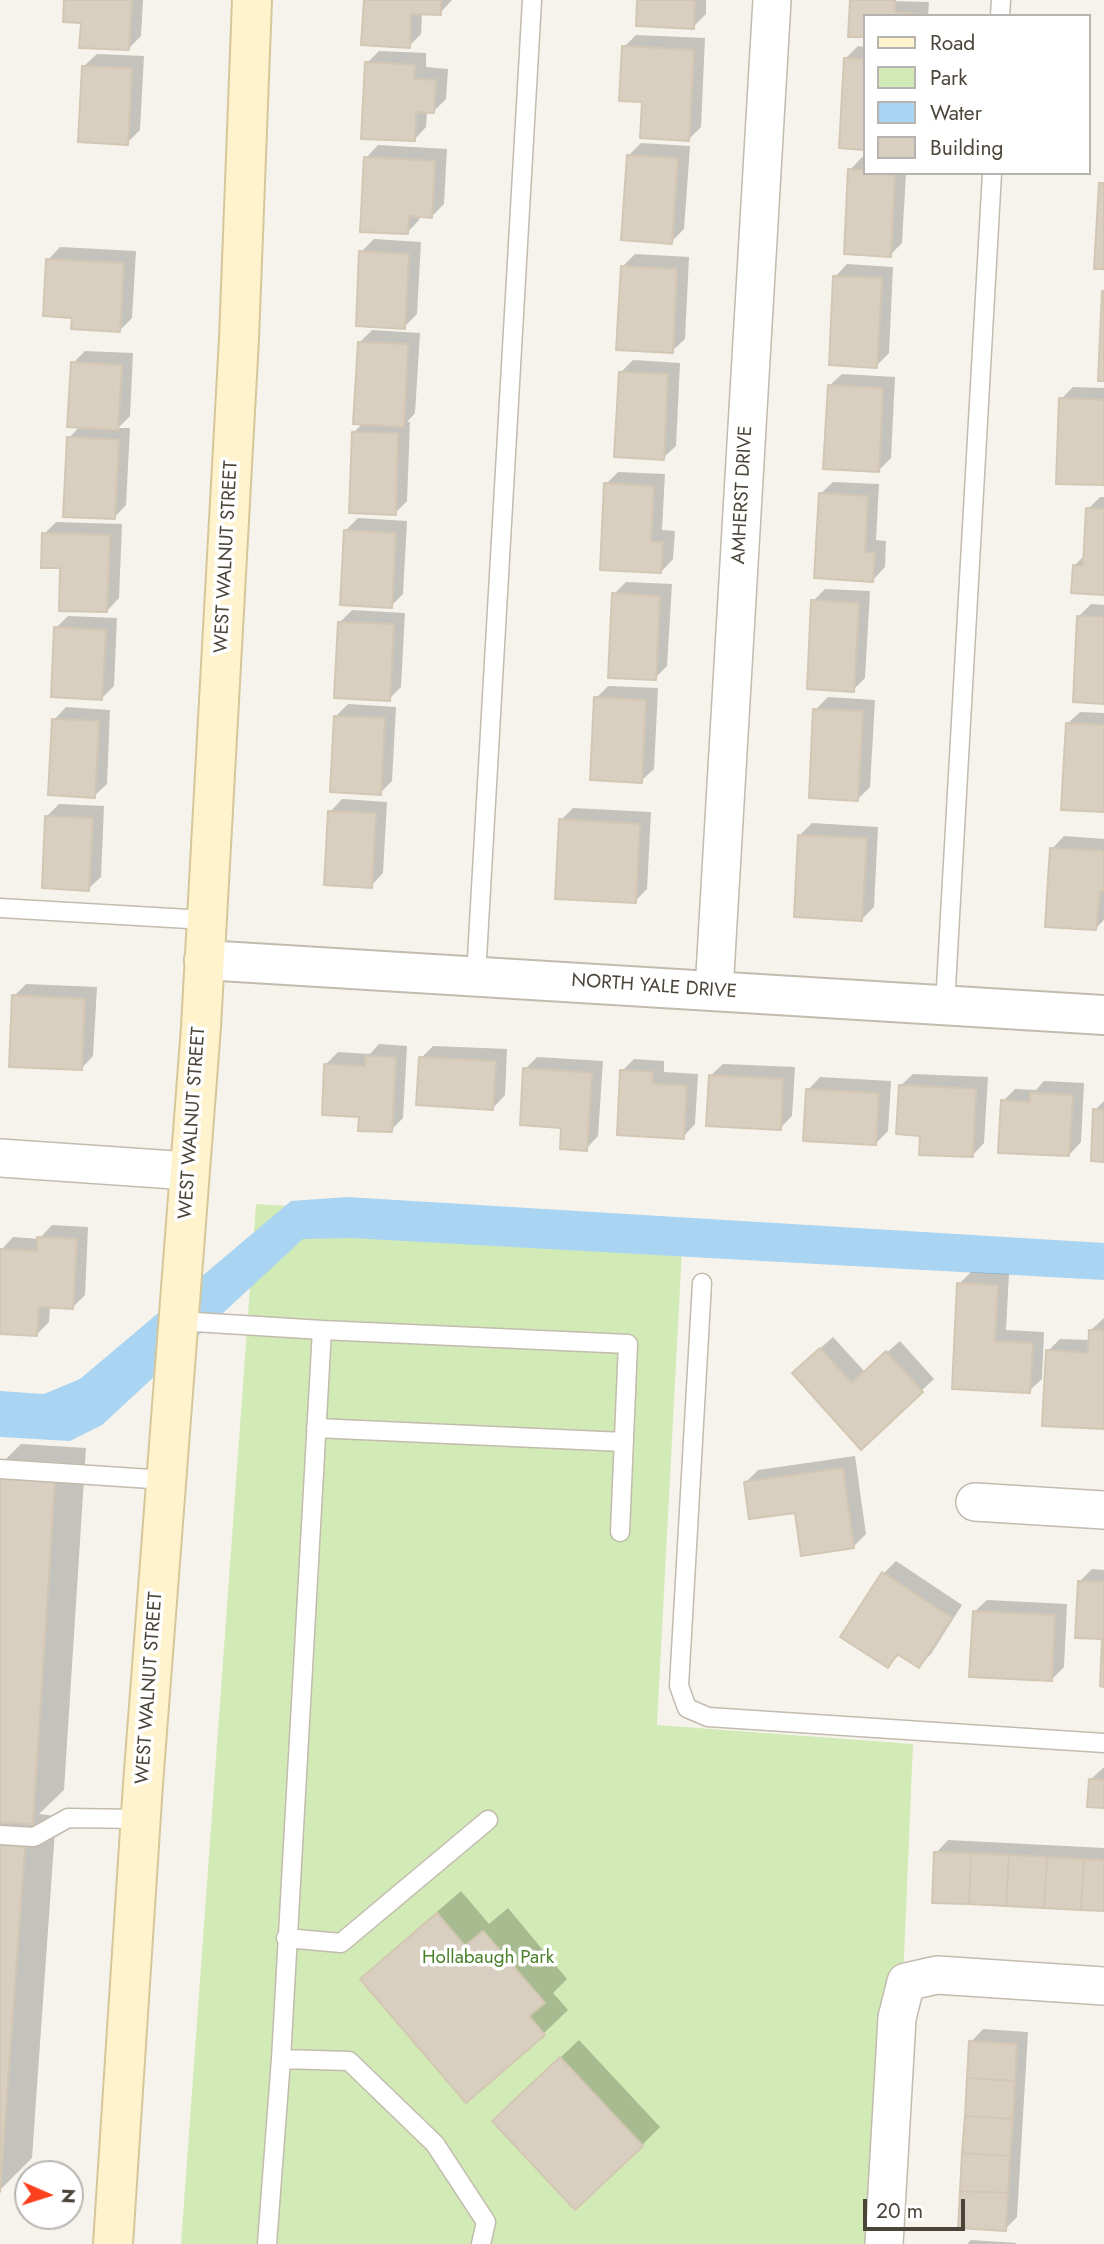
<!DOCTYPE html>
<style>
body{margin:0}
#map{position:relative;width:1104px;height:2244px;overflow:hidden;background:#f6f3ec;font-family:Jost,sans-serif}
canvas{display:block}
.legend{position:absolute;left:863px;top:14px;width:228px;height:161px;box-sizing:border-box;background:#fff;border:2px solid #b7b4b0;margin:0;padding:9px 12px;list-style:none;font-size:21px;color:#4b4439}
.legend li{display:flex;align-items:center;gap:14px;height:35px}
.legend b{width:35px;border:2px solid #b7b4b0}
.north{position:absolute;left:14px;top:2160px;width:70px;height:70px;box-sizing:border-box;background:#fff;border:2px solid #b7b4b0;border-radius:50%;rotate:93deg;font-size:19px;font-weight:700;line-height:28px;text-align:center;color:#4b4439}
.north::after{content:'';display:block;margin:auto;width:24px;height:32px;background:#fc3f1d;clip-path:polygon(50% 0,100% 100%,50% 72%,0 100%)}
.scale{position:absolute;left:863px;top:2199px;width:102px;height:32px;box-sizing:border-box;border:4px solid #4b4439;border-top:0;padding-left:9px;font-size:21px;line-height:24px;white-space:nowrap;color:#4b4439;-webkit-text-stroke:5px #fff;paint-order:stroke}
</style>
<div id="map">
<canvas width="1104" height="2244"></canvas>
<ul class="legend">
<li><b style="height:9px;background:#fff3cd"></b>Road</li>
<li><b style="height:19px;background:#d2eab5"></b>Park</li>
<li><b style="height:19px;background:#a9d4f2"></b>Water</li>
<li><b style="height:19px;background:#d8cfc1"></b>Building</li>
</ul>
<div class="north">N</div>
<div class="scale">20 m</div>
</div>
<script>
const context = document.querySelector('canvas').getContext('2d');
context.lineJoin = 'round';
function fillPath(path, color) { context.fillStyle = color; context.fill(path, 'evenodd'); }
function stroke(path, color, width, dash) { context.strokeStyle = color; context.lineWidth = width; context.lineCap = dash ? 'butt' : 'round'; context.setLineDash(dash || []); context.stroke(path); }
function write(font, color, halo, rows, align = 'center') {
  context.font = font + ' Jost,sans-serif'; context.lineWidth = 7; context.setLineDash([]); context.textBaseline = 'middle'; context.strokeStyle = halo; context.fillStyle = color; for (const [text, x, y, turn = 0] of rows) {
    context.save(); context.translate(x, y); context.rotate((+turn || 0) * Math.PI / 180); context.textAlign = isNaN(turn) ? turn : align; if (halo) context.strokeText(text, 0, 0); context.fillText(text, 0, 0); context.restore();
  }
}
fillPath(new Path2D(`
 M256,1204L683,1230L657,1725L913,1744L892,2244H181Z`), '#d2eab5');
fillPath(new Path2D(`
 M347,1197L1104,1243V1280L351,1238L303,1239L102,1425L70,1441L0,1437V1391L44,1394L80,1379L291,1201Z`), '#a9d4f2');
fillPath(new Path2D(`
 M66,0H143L141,36L128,49L83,21Z
 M365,0H452L440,13H422L421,34L409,46Z
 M639,0H706V14L693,27Z
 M851,0L929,2L928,16H864V36L849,35Z
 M636,35L705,38L701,127L689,139L644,101L624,47Z
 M858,46L864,47V148L841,147L845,59Z
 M379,51L426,53V67L448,69L446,99L434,111H427L426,127L414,140L367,63Z
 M97,54L144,56L140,130L127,143L84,66Z
 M641,143L690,146L684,229L671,242L629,155Z
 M378,145L447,149L444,204L432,216L420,215L419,220L407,233L366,158Z
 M862,157L864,158V173H906L902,243L890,255L850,170Z
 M374,239L421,242L417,314L404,327L361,252Z
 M60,247L136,251L132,318L120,330L73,316L48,260Z
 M635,254L689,257L685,339L672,351L622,267Z
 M847,264L893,267L889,353L876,366L835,277Z
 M372,330L420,333L415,413L407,422H410L407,501L395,513L353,433L363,423L359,343Z
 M85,351L133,353L130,416L118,428H130L126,505L114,518L69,438L80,426L73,363Z
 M633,360L680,363L676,446L663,458L621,372Z
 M842,374L895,377L891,458L878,471L829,386Z
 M1073,387L1104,388V484L1061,399Z
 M618,472L665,474L662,530L675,531L673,559L661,572L606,484Z
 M833,482L879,484L876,540L886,541L885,567L873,580L820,494Z
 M1100,497H1104V593L1074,566L1085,555L1088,509Z
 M358,518L407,521L403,594L391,606L345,531Z
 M56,522L122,524L119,598L107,611L62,567L44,534Z
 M626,582L672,584L667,666L655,678L614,594Z
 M825,589L870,591L865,678L853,690L813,601Z
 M1091,604L1104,605V702L1079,616Z
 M352,610L405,613L401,687L389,699L340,622Z
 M68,616L117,618L114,686L102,698L56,628Z
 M608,686L658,688L654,769L641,781L596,698Z
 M828,697L875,700L870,787L858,799L815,710Z
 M348,704L396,707L392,781L380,793L336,716Z
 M66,707L110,710L107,784L94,796L54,720Z
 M1080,712L1104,713V810L1067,724Z
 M342,799L387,802L383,873L371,886L330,812Z
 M59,804L104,806L101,877L88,889L47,816Z
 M573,808L651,812L647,889L635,901L561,820Z
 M812,823L878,827L874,907L862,919L800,835Z
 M1064,836L1104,839V920L1096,928L1052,849Z
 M26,984L97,987L93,1056L81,1069L14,996Z
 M379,1044L407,1046L403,1118L391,1130L361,1115L326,1064L338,1052L370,1054Z
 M433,1046L507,1049L505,1095L493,1108L421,1058Z
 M537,1057L603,1061L598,1136L586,1149L563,1126L525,1069Z
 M634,1059L664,1061V1072L698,1074L695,1124L683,1137L622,1071Z
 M723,1064L795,1067L792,1116L780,1128L710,1076Z
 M913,1074L988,1077L984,1143L972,1156L922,1134L900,1086Z
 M820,1077L891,1081L888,1131L876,1143L808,1090Z
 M1044,1081L1084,1083L1081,1142L1069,1155L1003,1101L1015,1089L1036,1090Z
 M1104,1101V1160L1095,1110Z
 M52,1225L88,1227L85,1295L73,1307L50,1306L49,1322L37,1334L0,1332L1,1250L13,1237L39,1239Z
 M971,1272L1009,1274L1006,1330L1044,1332L1042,1379L1029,1391L954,1387L959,1284Z
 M1104,1318V1427L1048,1351L1060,1339L1090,1340L1091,1330Z
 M833,1337L865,1372L900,1341L934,1379L861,1447L806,1361Z
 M21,1444L86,1448L64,1790L39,1814L56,1816L32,2158L0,2190V1465Z
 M855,1456L866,1534L853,1547L797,1511L745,1483L758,1470Z
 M896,1561L962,1605L931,1654L919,1666L900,1654L888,1666L884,1573Z
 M1092,1569L1104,1570V1638L1079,1582Z
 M987,1600L1067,1604L1064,1667L1051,1680L974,1612Z
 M1103,1768H1104V1806L1090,1780Z
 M948,1840L1104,1848V1909L936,1853Z
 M461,1891L489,1924L508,1908L567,1979L553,1993L568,2010L544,2033L466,2101L362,1979L386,1956Z
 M983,2029L1028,2032L1017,2217L1005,2229L971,2042Z
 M579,2040L660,2127L642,2145L512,2103Z
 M971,2240L1017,2243L1016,2244H967Z`), '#0003');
const building = new Path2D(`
 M64,0H132L129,50L79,48L81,23L63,22Z
 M364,0H441V15L411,14L410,48L361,45Z
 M637,0H695L694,29L636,26Z
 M850,0H895V12L917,14V16H864V37H848Z
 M622,46L694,50L689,141L640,138L642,102L619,101Z
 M844,58L864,59V150L839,148Z
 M365,62L415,65L414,79L436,80L434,113L416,112L415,141L361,139Z
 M82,66L132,68L128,145L78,142Z
 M627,155L678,158L672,244L621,240Z
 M364,157L435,161L432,218L409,216L408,234L360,232Z
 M848,169L864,170V173H895L891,257L844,254Z
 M1099,183H1104V269H1094Z
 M359,251L409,254L405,329L356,326Z
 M46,259L124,263L120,332L71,329L72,318L43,316Z
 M621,266L677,269L673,353L616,350Z
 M833,276L882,278L877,368L829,365Z
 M1102,291H1104V381H1098Z
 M358,342L408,344L404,427L353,424Z
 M71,362L122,365L118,430L67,427Z
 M619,372L668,374L664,460L614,457Z
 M828,385L883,388L879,472L823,469Z
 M1059,398L1104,400V485L1056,484Z
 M352,432L398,433L396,515L349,513Z
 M67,437L119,440L115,519L63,517Z
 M604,483L654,486L651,542H663L661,573L600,570Z
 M819,493L868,496L865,552L875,553L873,582L814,578Z
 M1086,508L1104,509V595L1071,593L1073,565L1083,566Z
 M344,530L396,533L392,608L340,605Z
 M42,533L110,535L107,612L59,611L60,568H41Z
 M612,593L660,596L656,680L608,678Z
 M811,600L859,603L854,692L807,689Z
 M1077,616L1104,617V704L1073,702Z
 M338,622L394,624L390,701L334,698Z
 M54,627L106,630L102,700L51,697Z
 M594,697L646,700L642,783L590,780Z
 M813,709L863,711L858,801L809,798Z
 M334,716L385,718L381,795L330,792Z
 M52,719L99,721L95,798L48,795Z
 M1066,723L1104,725V812L1061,810Z
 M328,811L376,813L372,888L324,885Z
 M45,816L93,818L89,891L42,888Z
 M559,819L640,824L636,903L555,899Z
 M798,835L867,838L862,921L794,917Z
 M1050,848L1104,851V891H1100L1096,930L1045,927Z
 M12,995L85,999L82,1070L9,1067Z
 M365,1056L396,1057L392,1132L358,1131L359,1117L322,1115L324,1064L365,1066Z
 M419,1057L496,1061L493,1110L416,1105Z
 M523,1068L592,1073L587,1151L560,1149L561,1128L520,1125Z
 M620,1070L653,1072L652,1084L687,1085L684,1139L617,1135Z
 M709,1075L783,1079L781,1130L706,1126Z
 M899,1085L976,1089L973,1157L919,1155L920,1136L896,1134Z
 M806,1089L879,1093L876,1145L803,1141Z
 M1030,1093L1073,1095L1069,1156L998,1153L1001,1100L1030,1102Z
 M1093,1109L1104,1110V1162L1091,1161Z
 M37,1237L77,1239L73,1309L39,1307L37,1336L0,1334V1249L37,1251Z
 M957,1283L998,1285L995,1341L1033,1343L1030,1393L952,1389Z
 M1089,1330H1104V1429L1042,1426L1046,1350L1088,1353Z
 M820,1348L852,1383L886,1351L923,1392L861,1450L792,1373Z
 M843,1468L854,1548L801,1556L795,1513L749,1519L744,1482Z
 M0,1476L55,1480L33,1824L0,1822Z
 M882,1572L952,1618L919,1668L897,1654L888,1668L840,1637Z
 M1078,1581L1104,1582V1687L1100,1686L1102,1639L1075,1638Z
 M973,1611L1055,1615L1052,1681L969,1677Z
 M1089,1779L1104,1780V1808L1087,1807Z
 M0,1845L25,1847L0,2192Z
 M934,1852L971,1853L969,1904L932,1903Z
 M971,1853L1009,1855L1006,1906L969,1904Z
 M1009,1855L1047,1857L1044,1908L1006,1906Z
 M1047,1857L1084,1859L1081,1910L1044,1908Z
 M1084,1859L1104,1860V1911L1081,1910Z
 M437,1913L465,1946L483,1931L545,2003L529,2016L545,2035L466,2103L360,1979Z
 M969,2041L1017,2044L1015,2081L967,2078Z
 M560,2057L643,2146L575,2210L492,2121Z
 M967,2078L1015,2081L1013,2119L965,2116Z
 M965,2116L1013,2119L1010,2156L962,2153Z
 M962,2153L1010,2156L1008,2193L960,2191Z
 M960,2191L1008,2193L1006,2231L958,2228Z`);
fillPath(building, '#d8cfc1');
stroke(building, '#d3c7b4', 2);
const service = new Path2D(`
 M1000,16L1001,0
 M0,908L206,920
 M476,976L532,0
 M945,1005L992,173
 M702,1283L679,1686L687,1708L708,1717L1104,1743
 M179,1321L322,1330
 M316,1428L624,1442
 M0,1469L166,1480
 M0,1835L34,1837L68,1818L140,1819
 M286,1938L341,1943L488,1820
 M281,2059L322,1330L628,1344L620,1532
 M267,2244L281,2059L349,2061L435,2144L486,2222L481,2244`);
const minor = new Path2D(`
 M714,991L772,0
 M0,1158L189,1171
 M975,1502L1104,1510
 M884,2244L897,2018L906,1982L937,1975L1104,1986`);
const tertiary = new Path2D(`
 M204,960L1104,1015`);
const secondary = new Path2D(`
 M113,2244L143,1784L201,1027L239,339L252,0`);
stroke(service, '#c2bbae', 21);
stroke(minor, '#c2bbae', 40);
stroke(tertiary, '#c2bbae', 42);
stroke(secondary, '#d6c79b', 42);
stroke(service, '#fff', 18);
stroke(minor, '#fff', 37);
stroke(tertiary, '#fff', 38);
stroke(secondary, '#fff3cd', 38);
write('19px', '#4b4439', '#fff', [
 ["AMHERST DRIVE",743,495,-87],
 ["WEST WALNUT STREET",227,557,-87],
 ["NORTH YALE DRIVE",654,987,4],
 ["WEST WALNUT STREET",193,1123,-86],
 ["WEST WALNUT STREET",150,1688,-86]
]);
write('19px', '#4a7f2a', '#fff', [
 ["Hollabaugh Park",488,1958]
]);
</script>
